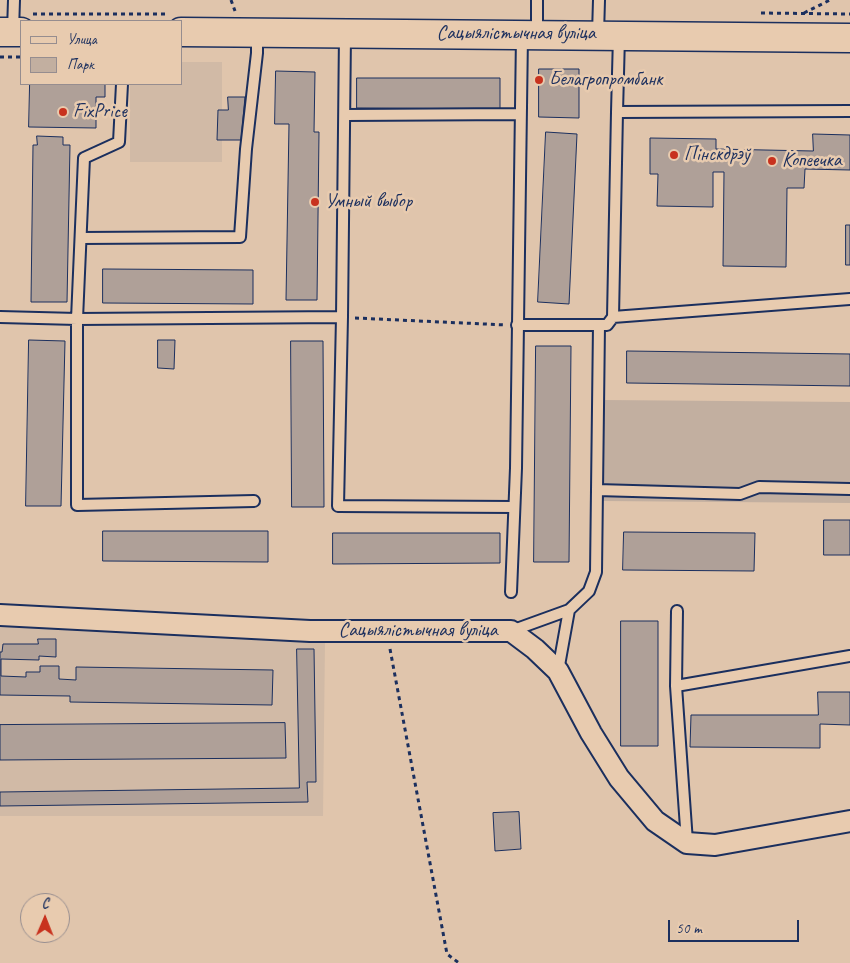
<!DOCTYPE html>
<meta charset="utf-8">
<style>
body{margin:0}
#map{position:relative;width:850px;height:963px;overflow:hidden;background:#e0c5ac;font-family:Caveat,sans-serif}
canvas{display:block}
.legend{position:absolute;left:20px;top:20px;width:162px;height:65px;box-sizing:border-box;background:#e8cbaf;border:1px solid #968d8f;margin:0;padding:6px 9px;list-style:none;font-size:15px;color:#1b2f5e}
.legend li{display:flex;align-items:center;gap:10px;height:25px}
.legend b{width:25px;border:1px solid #968d8f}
.north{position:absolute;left:20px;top:893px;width:50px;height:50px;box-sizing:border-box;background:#e8cbaf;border:1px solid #968d8f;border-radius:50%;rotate:1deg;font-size:14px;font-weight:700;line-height:20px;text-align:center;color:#1b2f5e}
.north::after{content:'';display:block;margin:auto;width:18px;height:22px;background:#c8321e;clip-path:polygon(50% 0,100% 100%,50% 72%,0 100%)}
.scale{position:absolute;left:668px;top:920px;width:131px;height:22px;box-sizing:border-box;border:2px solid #1b2f5e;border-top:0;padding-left:6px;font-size:15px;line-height:18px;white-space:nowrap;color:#1b2f5e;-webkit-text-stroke:4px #e8cbaf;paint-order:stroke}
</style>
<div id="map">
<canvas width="850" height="963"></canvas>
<ul class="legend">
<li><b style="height:6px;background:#e8cbaf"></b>Улица</li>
<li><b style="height:14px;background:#c2afa0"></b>Парк</li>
</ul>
<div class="north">С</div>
<div class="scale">50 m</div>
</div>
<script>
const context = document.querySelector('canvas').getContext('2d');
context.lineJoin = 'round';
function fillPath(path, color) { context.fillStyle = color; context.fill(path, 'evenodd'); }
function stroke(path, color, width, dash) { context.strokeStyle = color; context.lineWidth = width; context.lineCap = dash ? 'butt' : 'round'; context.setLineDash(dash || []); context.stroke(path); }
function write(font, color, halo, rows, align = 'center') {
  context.font = font + ' Caveat,sans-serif'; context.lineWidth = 5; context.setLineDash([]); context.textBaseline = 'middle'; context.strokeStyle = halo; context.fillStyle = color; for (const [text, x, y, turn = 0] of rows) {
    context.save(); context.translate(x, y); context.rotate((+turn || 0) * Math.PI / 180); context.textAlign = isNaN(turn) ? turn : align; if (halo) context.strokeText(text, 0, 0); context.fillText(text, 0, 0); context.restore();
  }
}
fillPath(new Path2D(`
 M181,62H222V162H130V84H181Z
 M0,625L325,642L323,816H0Z`), '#d1baa6');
fillPath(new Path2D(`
 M604,400L850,402V503L603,501Z`), '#c2afa0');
const building = new Path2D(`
 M539,69H579V118L539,117Z
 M276,71L315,72L314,132H319L317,300H286L289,124H275Z
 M357,78H500V109L357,108Z
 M30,84H105V97H96V128L29,127Z
 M228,97H245L241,140H217L218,110H228Z
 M546,132L577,134L569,304L538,302Z
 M813,134L850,135V170L805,169L804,188H787L786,267L723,266L724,172H713V207L657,206L658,174H650V138L716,139V149L813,151Z
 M37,136L63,137V145H70L67,302H31L33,145H37Z
 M846,225H850V265H846Z
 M103,269L253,270V304L103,303Z
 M29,340L65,341L61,506H26Z
 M158,340H175L174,369L158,368Z
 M291,341H323L324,507H292Z
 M536,346H571L569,562H534Z
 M627,351L850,354V386L627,383Z
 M824,520H850V555H824Z
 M103,531H268V562L103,561Z
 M624,532L755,533L754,571L623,570Z
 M333,533H500V563L333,564Z
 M621,621H658V746H621Z
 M38,639H56V657L39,656V660L1,659V676L26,677V672H40V666H59V679L76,680V667L273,670L272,705L70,702V696L0,695V652H2L3,644H38Z
 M297,649H314L316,782H307L308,802L0,806V792L299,788Z
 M818,692H850V725L820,724V748L690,747L691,715H818Z
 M285,723L286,758L0,760V725Z
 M519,812L521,849L495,851L493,813Z`);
fillPath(building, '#afa098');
stroke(building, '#1b2f5e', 1);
const service = new Path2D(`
 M13,31L14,0
 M537,33V0
 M598,34L599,0
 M122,84L119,142L84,158L77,319V505L254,501
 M617,112L619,36
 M345,115L520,114
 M81,238L240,237L246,149L257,53V33
 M0,317L77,319L342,317L345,34
 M342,317L338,506L514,507
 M613,317L850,299
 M517,325H607L613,317L617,112L850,111
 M597,490L740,494L759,487L850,489
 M511,592L516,468L522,35
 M677,611L676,686L687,842
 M511,631L569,610L589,591L596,572L599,325
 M558,671L569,610
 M676,686L850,656`);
const minor = new Path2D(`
 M0,615L310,631H511L535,649L558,671L591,733L619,778L655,821L687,843L715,845L850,821`);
const secondary = new Path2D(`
 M0,32H21
 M181,32L850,38`);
stroke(service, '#1b2f5e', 14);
stroke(minor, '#1b2f5e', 24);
stroke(secondary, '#1b2f5e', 31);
stroke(new Path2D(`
 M231,0L235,11
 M761,13L850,14
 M804,13L830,0
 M33,14H169
 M0,57H21
 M355,318L506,325
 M390,649L447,954L459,963`), '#1b2f5e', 3, [4, 4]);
stroke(service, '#e8cbaf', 10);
stroke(minor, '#e8cbaf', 20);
stroke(secondary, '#e8cbaf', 28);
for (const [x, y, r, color] of [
 [539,80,5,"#c8321e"],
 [63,112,5,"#c8321e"],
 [674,155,5,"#c8321e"],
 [772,161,5,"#c8321e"],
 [315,202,5,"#c8321e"]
]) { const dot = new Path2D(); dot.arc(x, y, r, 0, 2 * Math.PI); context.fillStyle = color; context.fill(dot); stroke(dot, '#e8cbaf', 2); }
write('20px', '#1b2f5e', '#e8cbaf', [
 ["Сацыялістычная вуліца",516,34],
 ["Сацыялістычная вуліца",418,631]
]);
write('20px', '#1b2f5e', '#e8cbaf', [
 ["Белагропромбанк",549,80],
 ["FixPrice",73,112],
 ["Пінскдрэў",684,155],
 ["Копеечка",782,161],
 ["Умный выбор",325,202]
], 'left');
</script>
